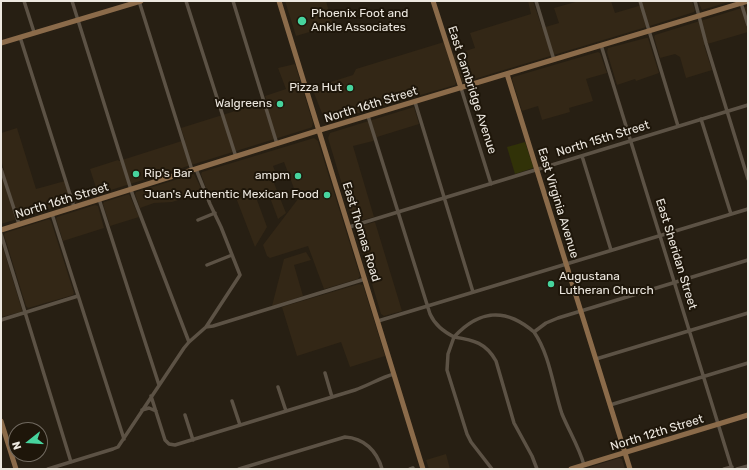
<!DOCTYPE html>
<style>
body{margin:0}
#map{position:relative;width:749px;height:470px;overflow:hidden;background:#271f13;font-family:Rubik,sans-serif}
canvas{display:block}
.frame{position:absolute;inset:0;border:2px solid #ede8e0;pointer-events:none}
.north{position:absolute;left:8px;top:422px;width:40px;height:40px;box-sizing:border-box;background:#1e160a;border:1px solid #716a60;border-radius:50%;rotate:253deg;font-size:11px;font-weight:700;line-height:16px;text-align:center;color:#ede8e0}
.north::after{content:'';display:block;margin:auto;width:14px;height:18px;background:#47d49e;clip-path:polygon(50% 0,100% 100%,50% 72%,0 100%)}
</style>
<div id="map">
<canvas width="749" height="470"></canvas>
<div class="frame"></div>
<div class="north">N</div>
</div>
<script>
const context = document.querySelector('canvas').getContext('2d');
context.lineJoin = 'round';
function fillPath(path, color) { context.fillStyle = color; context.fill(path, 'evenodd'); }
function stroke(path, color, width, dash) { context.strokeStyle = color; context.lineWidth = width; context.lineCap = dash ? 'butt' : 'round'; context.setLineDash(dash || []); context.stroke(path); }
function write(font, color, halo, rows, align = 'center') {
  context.font = font + ' Rubik,sans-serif'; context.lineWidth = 4; context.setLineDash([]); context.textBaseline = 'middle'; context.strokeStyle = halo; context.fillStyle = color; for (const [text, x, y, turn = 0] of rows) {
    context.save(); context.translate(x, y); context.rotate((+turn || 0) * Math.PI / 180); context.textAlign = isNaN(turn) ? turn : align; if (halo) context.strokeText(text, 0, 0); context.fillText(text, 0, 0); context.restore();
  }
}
fillPath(new Path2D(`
 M285,1H326L333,25L296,36Z
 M528,1H533L542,28L559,23L554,8L579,1H611L615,13L642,5L641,1H692L695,10L694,12L653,25L461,83L452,55L475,48L470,33L531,14Z
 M698,1H732L702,10Z
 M748,6V32L704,45L712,70L686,78L680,57L675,54L660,58L654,37L655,35Z
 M646,38H648L659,73L636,81L635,79L617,85L607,52L608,48Z
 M444,42L456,83L455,85L328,122L325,121L312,88L353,75L356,69Z
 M598,52L600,53L607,73L586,79L593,101L569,108L570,112L542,120L538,106L522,111L512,79L513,77Z
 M295,64L313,123L312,127L310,128L98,194L90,169L118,160L119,161L185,140L181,128L267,101L265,96L286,89L278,68Z
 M414,107L419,124L377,137L373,141L353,146L374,217L355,222L353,221L328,138L330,133Z
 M17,128L36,189L65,181L71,202L1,224V171L4,170L1,160V133Z
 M314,138L318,141L360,276L358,279L324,289L308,246L270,258L267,256L263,245L298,199L284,162L273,166L275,171L270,173L286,213L278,219L269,195L257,200L267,227L255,247L233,190L228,188L208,194L201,174L202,172Z
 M194,174L203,192L172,202L154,203L140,208L135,194L136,192Z
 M129,194L130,196L139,217L110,226L103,204L104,202Z
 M95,205L98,206L104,228L63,241L56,219L57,217Z
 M49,219L51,221L74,293L73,295L28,308L26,306L4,235L5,233Z
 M375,222L402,311L384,316L381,314L356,230L358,227Z
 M1,241L22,310L21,312L1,317Z
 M306,252L311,260L294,265L303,296L272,306L284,259Z
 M359,284L363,285L385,356L350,367L341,342L297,356L282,307Z
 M446,454L450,469H429L426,460Z`), '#332716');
fillPath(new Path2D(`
 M619,458L622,459L625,469H584Z`), '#36291c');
fillPath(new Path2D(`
 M525,142L533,166V168L515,174L507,147Z`), '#313208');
stroke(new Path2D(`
 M24,1L34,32
 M72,1L133,196L189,342
 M139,1L192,170
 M186,1L236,157
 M233,1L277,144
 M536,1L554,60
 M640,1L678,126
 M695,1L706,43L748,179
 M741,3L748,25
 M20,37L74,207
 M601,45L732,469
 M461,88L491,184
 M415,102L473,292
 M368,116L430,314C435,325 443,331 454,337L448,354L447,370L467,434L471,442L492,469
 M701,119L731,214
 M582,156L611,250
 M1,169L19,224
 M99,199L159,385
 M52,214L124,439
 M198,220L215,213
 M349,227L748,105
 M1,234L71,462
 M207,265L232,255
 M1,320L78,296
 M378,321L748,209
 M206,327L213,326L365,279
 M534,332C550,355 553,387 562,414C569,431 579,447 584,465
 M454,337C479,310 505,307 534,332L546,323L558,318L748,260
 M454,337C474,340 486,343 496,361L514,423L532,456L537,469
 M596,359L748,313
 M325,373L332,397
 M278,387L286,411
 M151,396L165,440L169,444L175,445L355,390C369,385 380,378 394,374
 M232,401L240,425
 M610,405L748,363
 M142,410L149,408L156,411
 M185,415L193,440
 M48,469L113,449L118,447L184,348L189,342L206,327L240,275L221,227L210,204L196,169
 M239,469L345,437C364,438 377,451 382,469
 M410,469L413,468
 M724,469L732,467
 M737,469L748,466`), '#5c5245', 3.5);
stroke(new Path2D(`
 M279,1L423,469
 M433,1L461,88
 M1,43L141,1
 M507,74L630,469
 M1,230L320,130L748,1
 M1,421L16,469
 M571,469L748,415`), '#8b6b4a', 5);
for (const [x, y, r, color] of [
 [302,21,5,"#47d49e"],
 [350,88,4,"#47d49e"],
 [280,104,4,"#47d49e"],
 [136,174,4,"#47d49e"],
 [298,176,4,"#47d49e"],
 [327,195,4,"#47d49e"],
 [551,284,4,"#47d49e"]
]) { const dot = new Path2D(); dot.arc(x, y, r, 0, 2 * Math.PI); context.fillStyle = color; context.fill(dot); stroke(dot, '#1e160a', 1.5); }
write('12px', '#ede8e0', '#1e160a', [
 ["Phoenix Foot and",311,14,"left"],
 ["Ankle Associates",311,28,"left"],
 ["Pizza Hut",342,88],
 ["Walgreens",272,104],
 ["Rip's Bar",144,174,"left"],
 ["ampm",290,176],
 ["Juan's Authentic Mexican Food",319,195],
 ["Augustana",559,277,"left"],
 ["Lutheran Church",559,291,"left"]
], 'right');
write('12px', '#ede8e0', '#1e160a', [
 ["East Cambridge Avenue",472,90,72],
 ["North 16th Street",371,105,-17],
 ["North 15th Street",603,139,-17],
 ["North 16th Street",62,201,-17],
 ["East Virginia Avenue",558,203,73],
 ["East Thomas Road",361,232,73],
 ["East Sheridan Street",676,254,73],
 ["North 12th Street",657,433,-17]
]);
</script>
